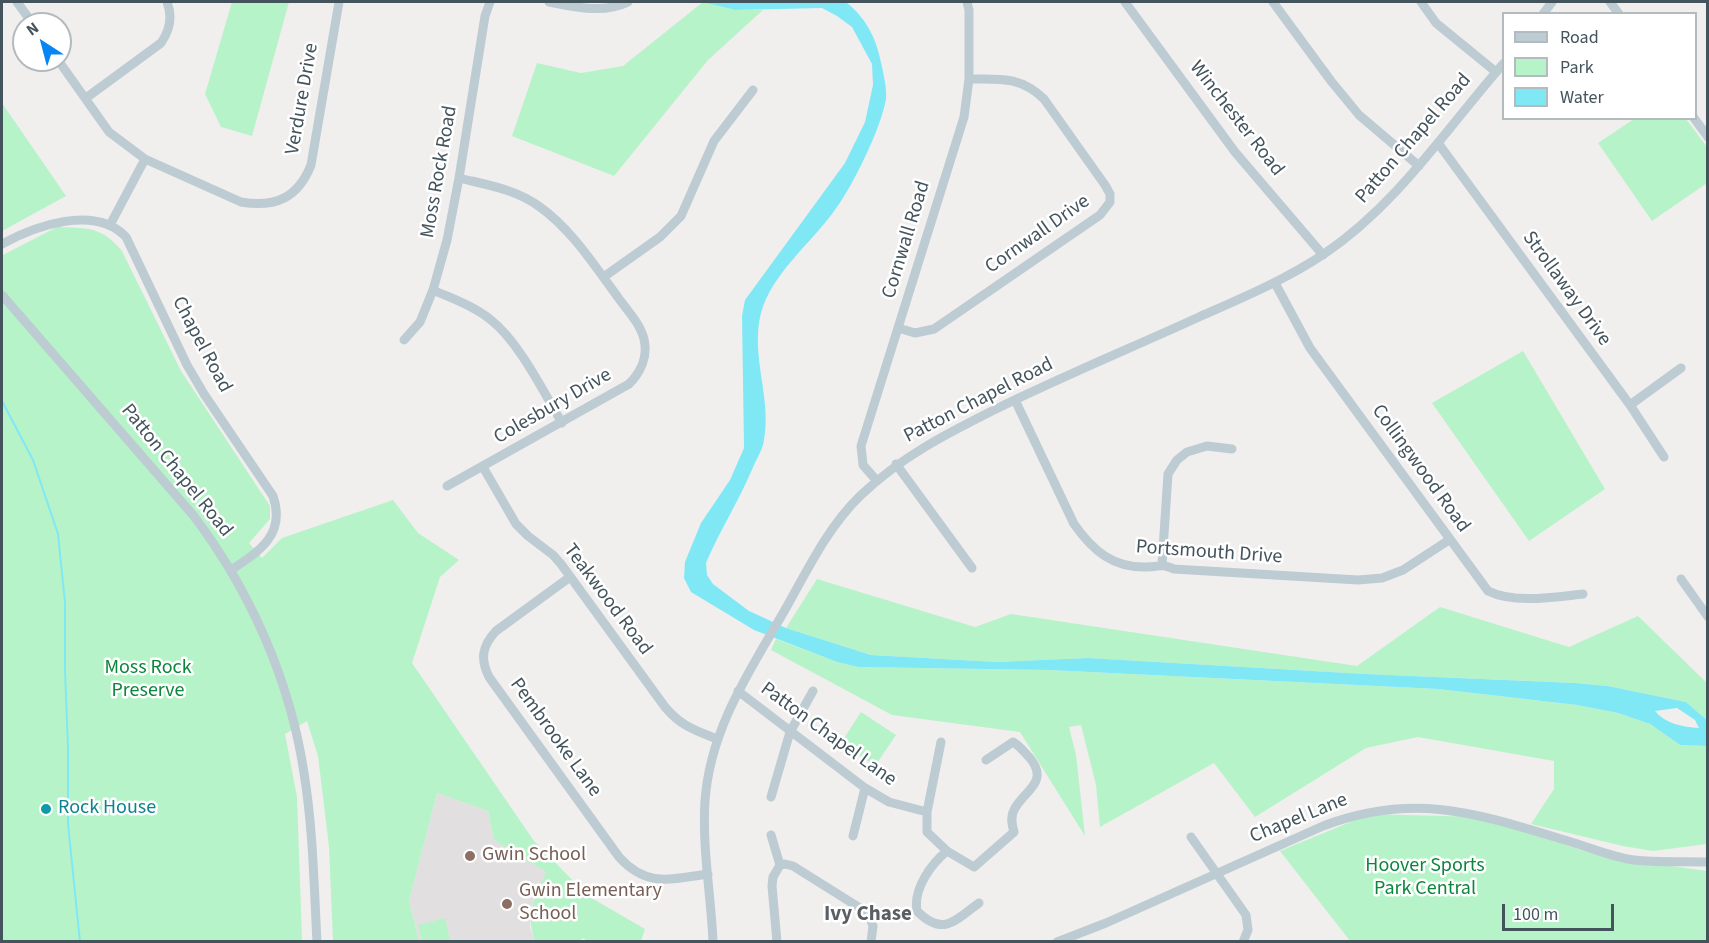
<!DOCTYPE html>
<style>
body{margin:0}
#map{position:relative;width:1709px;height:943px;overflow:hidden;background:#f1eeee;font-family:"Source Sans 3",sans-serif}
canvas{display:block}
.frame{position:absolute;inset:0;border:3px solid #44545d;pointer-events:none}
.legend{position:absolute;left:1502px;top:12px;width:195px;height:108px;box-sizing:border-box;background:#fff;border:2px solid #b4bbbe;margin:0;padding:8px 10px;list-style:none;font-size:18px;color:#44545d}
.legend li{display:flex;align-items:center;gap:12px;height:30px}
.legend b{width:30px;border:2px solid #b4bbbe}
.north{position:absolute;left:12px;top:12px;width:60px;height:60px;box-sizing:border-box;background:#fff;border:2px solid #b4bbbe;border-radius:50%;rotate:324deg;font-size:16px;font-weight:700;line-height:24px;text-align:center;color:#44545d}
.north::after{content:'';display:block;margin:auto;width:21px;height:27px;background:#0785f2;clip-path:polygon(50% 0,100% 100%,50% 72%,0 100%)}
.scale{position:absolute;left:1502px;top:904px;width:112px;height:27px;box-sizing:border-box;border:3px solid #44545d;border-top:0;padding-left:8px;font-size:18px;line-height:21px;white-space:nowrap;color:#44545d;-webkit-text-stroke:4px #fff;paint-order:stroke}
</style>
<div id="map">
<canvas width="1709" height="943"></canvas>
<div class="frame"></div>
<ul class="legend">
<li><b style="height:8px;background:#bdcbd2"></b>Road</li>
<li><b style="height:16px;background:#b7f3c8"></b>Park</li>
<li><b style="height:16px;background:#80e8f5"></b>Water</li>
</ul>
<div class="north">N</div>
<div class="scale">100 m</div>
</div>
<script>
const context = document.querySelector('canvas').getContext('2d');
context.lineJoin = 'round';
function fillPath(path, color) { context.fillStyle = color; context.fill(path, 'evenodd'); }
function stroke(path, color, width, dash) { context.strokeStyle = color; context.lineWidth = width; context.lineCap = dash ? 'butt' : 'round'; context.setLineDash(dash || []); context.stroke(path); }
function write(font, color, halo, rows, align = 'center') {
  context.font = font + ' "Source Sans 3",sans-serif'; context.lineWidth = 5; context.setLineDash([]); context.textBaseline = 'middle'; context.strokeStyle = halo; context.fillStyle = color; for (const [text, x, y, turn = 0] of rows) {
    context.save(); context.translate(x, y); context.rotate((+turn || 0) * Math.PI / 180); context.textAlign = isNaN(turn) ? turn : align; if (halo) context.strokeText(text, 0, 0); context.fillText(text, 0, 0); context.restore();
  }
}
fillPath(new Path2D(`
 M437,793L488,811L494,840L546,872L531,908L530,928L535,941H419L409,901Z`), '#e2dfe0');
fillPath(new Path2D(`
 M232,2H289L252,136L221,127L205,94Z
 M703,2L735,10H763L708,60L614,176L512,136L537,63L581,73L623,66Z
 M2,103L66,196L2,231Z
 M1634,119H1686L1707,147V183L1652,221L1598,143Z
 M57,227C87,228 101,226 122,251L181,371L270,506V519L249,543L262,558L282,538L393,500L418,533L459,560L440,577L412,663L534,841L588,896L645,929L641,941H586L584,938L578,941H535C525,914 535,897 546,872L494,840L488,811L437,793L409,901L419,941H333L329,847L318,756L307,721L285,734L297,797L302,939L298,942L2,941V253L3,255Z
 M1523,351L1605,489L1529,541L1432,403Z
 M817,579L975,627L1011,614L1357,666L1440,607L1569,647L1638,616L1707,683V720L1686,702L1608,686L1575,683L1365,674L1088,658L997,662L871,655L786,628Z
 M776,639L837,662L858,667L1049,670L1438,689L1577,705L1618,713L1650,724L1680,745L1707,746V844L1653,851L1623,846L1531,824L1554,789V761L1418,737L1366,748L1255,817L1214,763L1100,827L1096,785L1081,725L1069,727L1076,755L1085,836L1020,732L892,715L771,650Z
 M861,712L896,735L875,766L841,743Z
 M1370,814L1479,817L1600,856L1707,871V941H1350L1280,851Z
 M445,918L450,941H422L418,925Z`), '#b7f3c8');
fillPath(new Path2D(`
 M702,2H846C868,20 877,40 882,67C884,77 887,89 886,99C881,129 851,190 832,214C808,246 772,274 761,313C750,356 772,398 764,440C763,449 757,458 754,465C740,499 720,530 706,563L707,575L713,584L749,611L786,628L871,655L997,662L1088,658L1365,674L1575,683L1608,686L1686,702L1707,720V746L1680,745L1650,724L1618,713L1577,705L1438,689L1049,670L858,667L837,662L754,630L691,592L684,578L685,562L701,523L730,480L744,448L742,316L745,300L845,163L865,122L873,85L872,64L852,27L837,16L822,8L735,10ZM1677,708L1695,720L1699,728C1682,727 1666,724 1655,711Z`), '#80e8f5');
stroke(new Path2D(`
 M2,401L33,460L58,534L65,603V670L68,748V824L80,942`), '#80e8f5', 2);
stroke(new Path2D(`
 M17,2L33,24
 M549,2C574,7 604,14 628,2
 M1125,2L1235,152L1323,255
 M1273,2L1331,81L1359,115L1419,166
 M1421,2L1436,23L1496,72
 M1610,2L1619,14
 M1543,14L1552,2
 M58,60L109,132L145,159L241,202C275,208 298,198 311,165L339,2
 M86,98L161,43C170,30 173,17 167,2
 M1694,118L1708,137
 M1438,143L1630,405L1664,457
 M110,225L145,159
 M2,244C35,226 95,204 126,237L187,365L204,394L273,496C286,534 260,551 231,570
 M605,276L660,237L681,216L714,141L753,90
 M1275,283L1310,348L1488,591C1514,604 1555,597 1583,594
 M433,290C453,299 474,306 491,320C519,342 543,391 562,423
 M2,295L193,515C250,590 290,680 304,773C313,828 314,886 317,942
 M898,328L915,333L934,329L1100,215L1110,202V194L1105,185L1044,99C1020,76 1000,79 969,79
 M404,340L420,322L433,290L447,240L459,178L485,16L490,2
 M1015,400L1074,524C1093,551 1113,568 1147,567C1161,567 1159,563 1174,569L1358,580L1382,578L1403,570L1449,540
 M1630,405L1681,368
 M896,464L972,568
 M483,467L516,524L528,536L553,555L561,564L665,707C681,726 694,730 717,739
 M877,481L863,465L861,446L964,117L969,79V10L967,2
 M447,486L629,384C641,372 648,356 644,339C640,323 626,309 617,296C594,265 572,230 540,207C516,189 487,185 459,178
 M1162,564L1168,474L1177,460L1187,452L1207,446L1232,449
 M570,577L496,631C482,646 480,659 489,677L619,857C647,888 671,879 708,874
 M1681,579L1708,617
 M738,691L865,788L889,802L927,812V832L947,851L974,867L1014,832C1012,825 1010,817 1014,810C1023,791 1050,783 1030,758C1024,752 1020,746 1013,742L986,760
 M771,797L790,732L813,691
 M927,812L941,742
 M771,835L780,865
 M853,836L865,788
 M1191,837L1246,915L1248,930L1243,942
 M947,851C931,864 913,889 917,911C943,937 954,921 979,903
 M713,942C711,895 702,848 705,801C710,728 751,669 786,608C808,569 828,527 860,496C901,457 944,435 994,410C1061,377 1131,348 1199,317C1242,298 1285,280 1324,254C1398,204 1446,129 1504,63
 M777,942L772,886L773,877L780,865L785,864L793,866L868,913L873,926L871,942
 M1057,942L1106,923L1323,826C1416,791 1478,814 1568,841C1589,847 1612,857 1634,860C1658,863 1683,861 1708,862`), '#bdcbd2', 9);
for (const [x, y, r, color] of [
 [46,809,6,"#0f9aa8"],
 [470,856,6,"#8d6e63"],
 [507,904,6,"#8d6e63"]
]) { const dot = new Path2D(); dot.arc(x, y, r, 0, 2 * Math.PI); context.fillStyle = color; context.fill(dot); stroke(dot, '#fff', 2); }
write('20px', '#44545d', '#fff', [
 ["Verdure Drive",303,99,-80],
 ["Winchester Road",1236,119,52],
 ["Patton Chapel Road",1414,139,-49],
 ["Moss Rock Road",440,172,-80],
 ["Cornwall Drive",1038,235,-35],
 ["Cornwall Road",907,240,-73],
 ["Strollaway Drive",1566,289,54],
 ["Chapel Road",201,345,62],
 ["Patton Chapel Road",979,401,-27],
 ["Colesbury Drive",553,407,-30],
 ["Collingwood Road",1420,469,54],
 ["Patton Chapel Road",176,471,51],
 ["Portsmouth Drive",1209,553,4],
 ["Teakwood Road",607,600,53],
 ["Patton Chapel Lane",828,735,36],
 ["Pembrooke Lane",555,738,54],
 ["Chapel Lane",1299,819,-22]
]);
write('20px', '#0d863d', '#fff', [
 ["Moss Rock",148,669],
 ["Preserve",148,692],
 ["Hoover Sports",1425,867],
 ["Park Central",1425,890]
]);
write('20px', '#0d838f', '#fff', [
 ["Rock House",58,809]
], 'left');
write('20px', '#785e54', '#fff', [
 ["Gwin School",482,856],
 ["Gwin Elementary",519,892],
 ["School",519,915]
], 'left');
write('bold 21px', '#5a5f64', '#fff', [
 ["Ivy Chase",868,915]
]);
</script>
